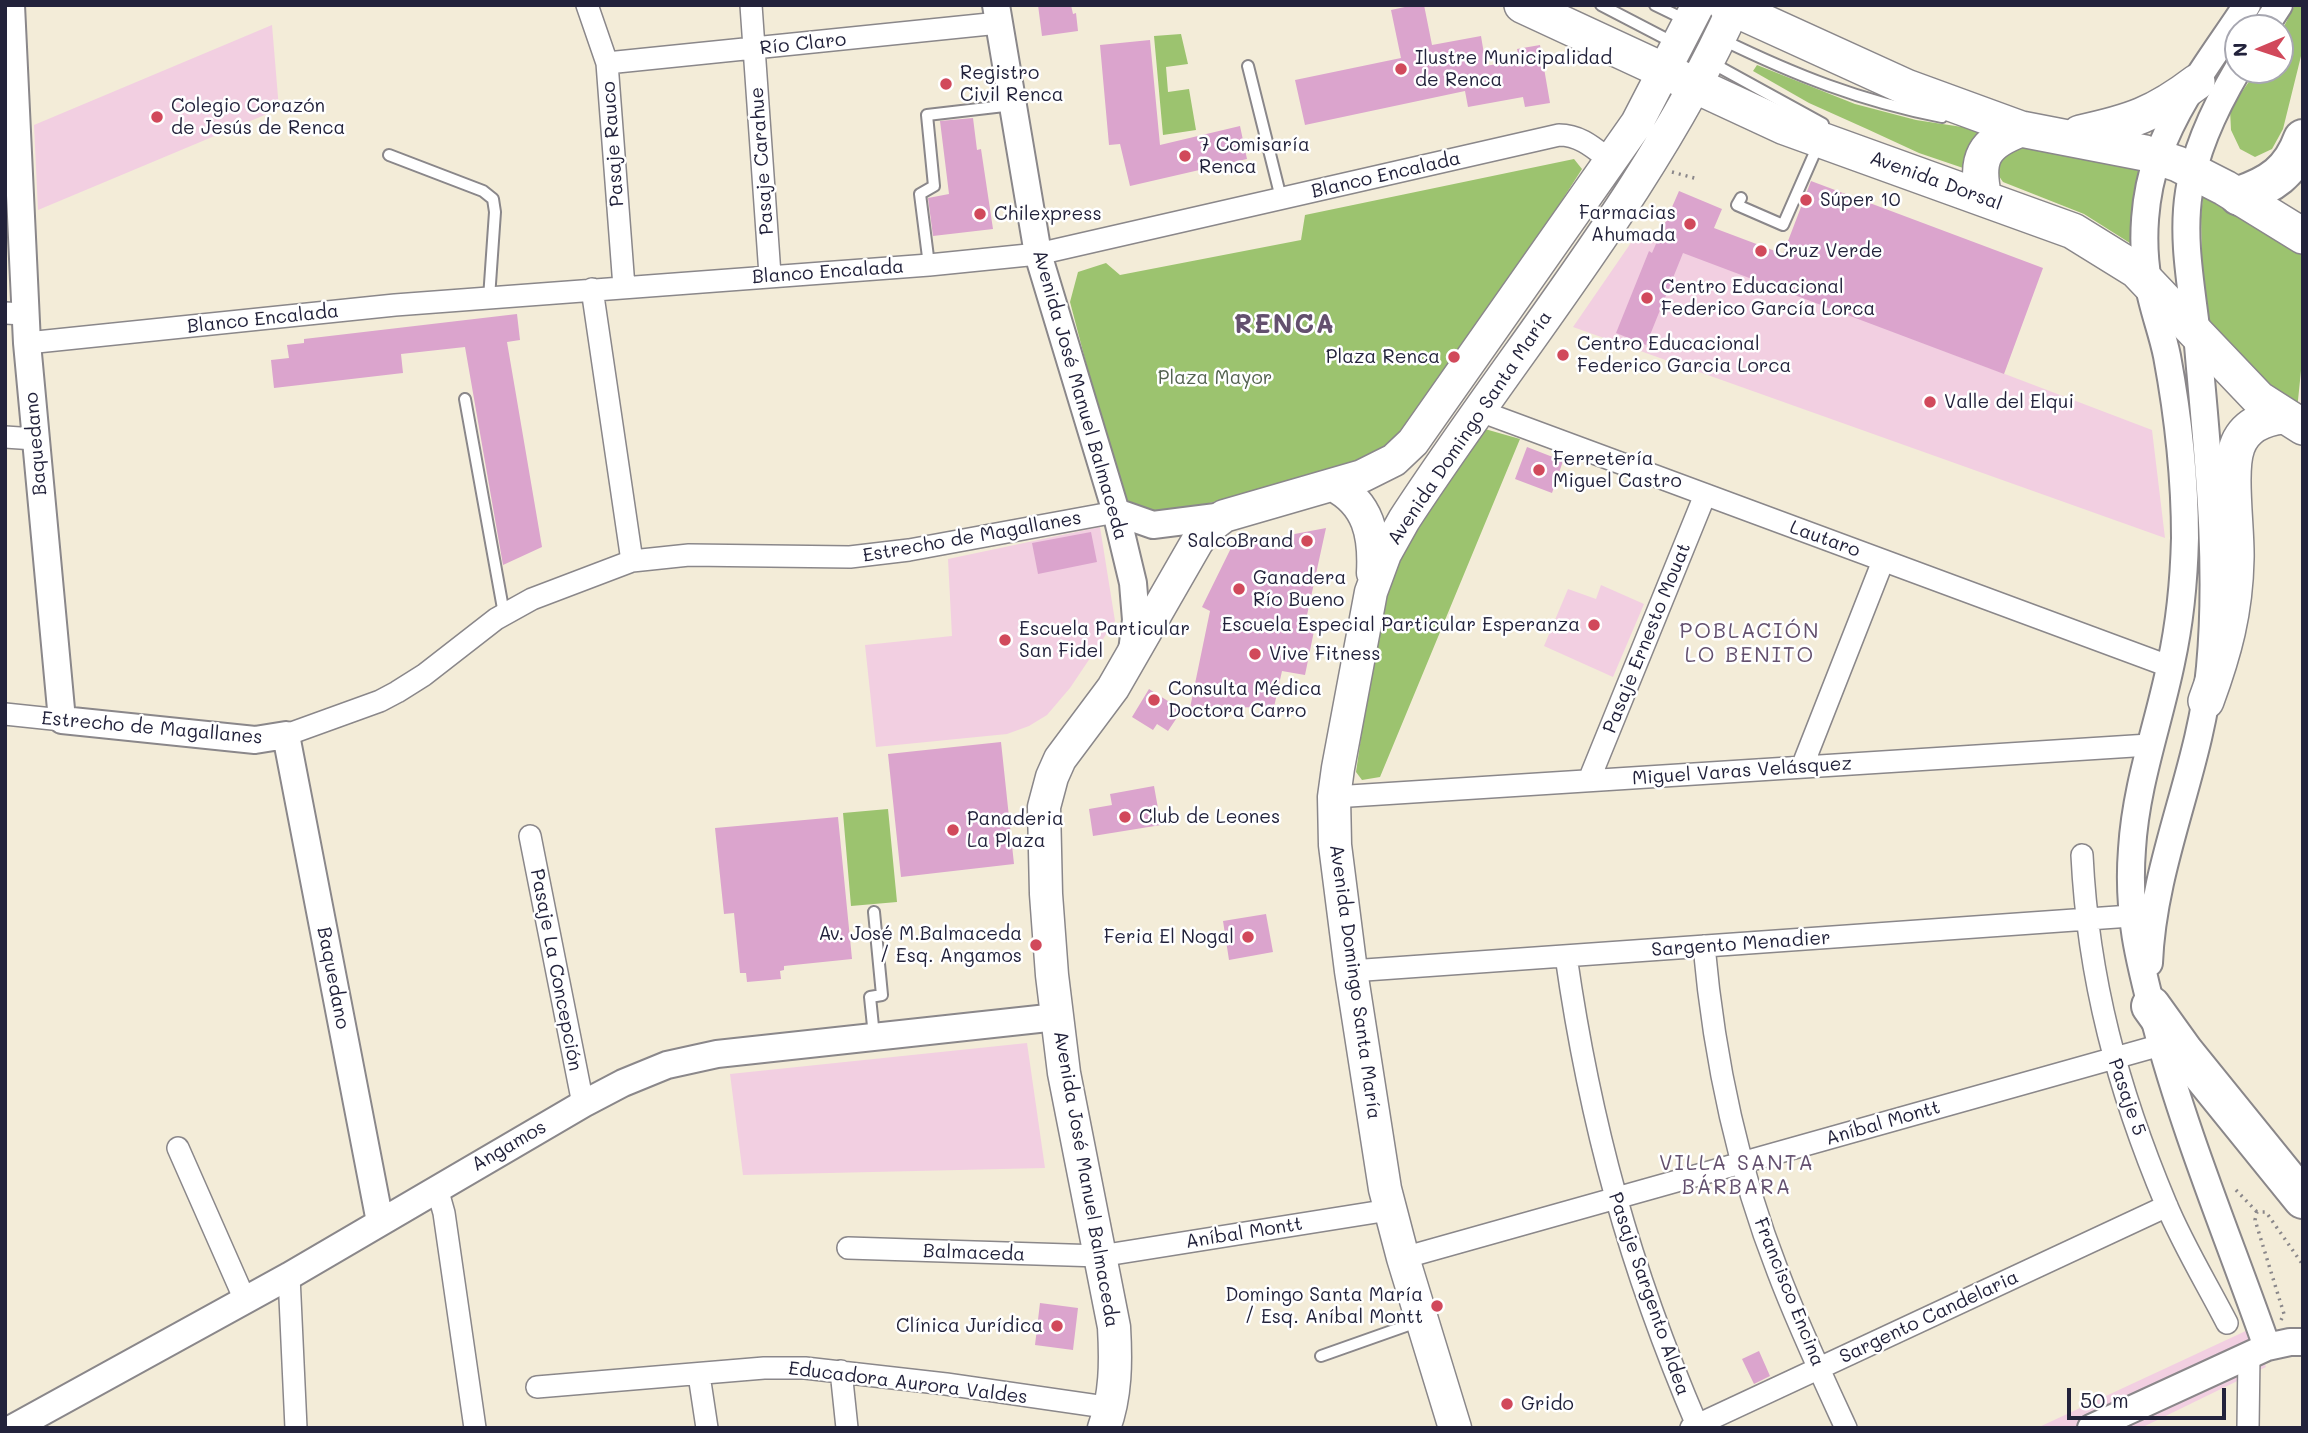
<!DOCTYPE html>
<meta charset="utf-8">
<style>
body{margin:0}
#map{position:relative;width:2308px;height:1433px;overflow:hidden;background:#f3ecd8;font-family:Mali,sans-serif}
canvas{display:block}
.frame{position:absolute;inset:0;border:7px solid #22223b;pointer-events:none}
.north{position:absolute;left:2224px;top:14px;width:70px;height:70px;box-sizing:border-box;background:#fff;border:2px solid #a7a7b1;border-radius:50%;rotate:268deg;font-size:19px;font-weight:700;line-height:28px;text-align:center;color:#22223b}
.north::after{content:'';display:block;margin:auto;width:24px;height:32px;background:#d1495b;clip-path:polygon(50% 0,100% 100%,50% 72%,0 100%)}
.scale{position:absolute;left:2067px;top:1388px;width:159px;height:32px;box-sizing:border-box;border:4px solid #22223b;border-top:0;padding-left:9px;font-size:21px;line-height:24px;white-space:nowrap;color:#22223b;-webkit-text-stroke:5px #fff;paint-order:stroke}
</style>
<div id="map">
<canvas width="2308" height="1433"></canvas>
<div class="frame"></div>
<div class="north">N</div>
<div class="scale">50 m</div>
</div>
<script>
const context = document.querySelector('canvas').getContext('2d');
context.lineJoin = 'round';
function fillPath(path, color) { context.fillStyle = color; context.fill(path, 'evenodd'); }
function stroke(path, color, width, dash) { context.strokeStyle = color; context.lineWidth = width; context.lineCap = dash ? 'butt' : 'round'; context.setLineDash(dash || []); context.stroke(path); }
function write(font, color, halo, rows, align = 'center') {
  context.font = font + ' Mali,sans-serif'; context.lineWidth = 5; context.setLineDash([]); context.textBaseline = 'middle'; context.strokeStyle = halo; context.fillStyle = color; for (const [text, x, y, turn = 0] of rows) {
    context.save(); context.translate(x, y); context.rotate((+turn || 0) * Math.PI / 180); context.textAlign = isNaN(turn) ? turn : align; if (halo) context.strokeText(text, 0, 0); context.fillText(text, 0, 0); context.restore();
  }
}
fillPath(new Path2D(`
 M272,25L279,109L38,210L34,125Z
 M1637,234L2152,430L2165,538L1573,327Z
 M1100,527L1115,621L1070,688L1047,715L1029,726L1007,734L876,747L865,645L952,636L948,559Z
 M1601,585L1644,604L1613,677L1544,646L1568,589L1596,599Z
 M1027,1043L1045,1168L743,1175L730,1074Z
 M2250,1329L2266,1367L2141,1428H2037Z`), '#f2cfe1');
fillPath(new Path2D(`
 M2295,5H2303V48L2283,129L2272,149L2255,157L2240,149L2231,130L2230,109L2257,70H2280V34Z
 M1181,34L1188,64L1166,67L1168,92L1189,89L1196,130L1163,135L1154,36Z
 M1757,65L1855,104L1916,120L1982,130L1969,170L1919,153L1867,129L1809,103L1753,71Z
 M2010,142L2150,165L2141,250L2084,214L2003,182L1994,169Z
 M1574,159L1582,169L1541,233L1383,460L1173,512L1137,511L1122,500L1070,302L1078,272L1106,263L1120,275L1301,240L1305,215Z
 M2204,187L2303,249V351L2297,410L2256,375L2209,324L2202,262L2201,216Z
 M1485,429L1520,439L1380,777L1362,780L1356,772L1384,580L1398,542Z
 M888,809L897,902L851,906L843,813Z`), '#9cc36f');
fillPath(new Path2D(`
 M1038,5H1071L1073,14L1076,13L1078,31L1042,36Z
 M1414,5H1424L1432,45L1481,36L1486,66L1519,60L1517,49L1540,45L1550,103L1525,107L1523,97L1468,107L1465,91L1305,125L1295,80L1401,58L1391,10Z
 M1150,40L1160,145L1240,126L1247,159L1130,186L1120,144L1109,145L1100,45Z
 M973,118L977,150L981,149L993,229L933,236L928,198L949,194L940,121Z
 M1811,181L2043,268L2004,374L1683,253L1646,345L1616,333L1649,251L1652,253L1679,191L1722,209L1714,228L1783,254Z
 M517,314L520,340L507,342L542,547L503,565L465,347L401,354L403,373L274,388L271,360L289,358L287,345L304,343V339Z
 M1527,447L1563,461L1552,493L1515,479Z
 M1326,528L1304,629L1314,631L1305,675L1282,671L1274,707L1190,708L1210,611L1202,607L1232,546Z
 M1091,532L1097,562L1038,574L1032,543Z
 M1149,689L1182,710L1168,731L1157,724L1153,730L1132,717Z
 M1001,742L1014,864L901,877L888,754Z
 M1154,786L1161,825L1093,836L1089,809L1112,805L1110,794Z
 M838,817L852,959L784,966V970L780,971L781,979L747,982L746,973H740L734,913L724,914L715,828Z
 M1266,914L1273,952L1229,960L1223,921Z
 M1040,1303L1078,1308L1073,1350L1035,1345Z
 M1759,1351L1770,1376L1754,1384L1742,1359Z`), '#dba4cd');
const service = new Path2D(`
 M1601,5L1676,44
 M1655,5L1688,21
 M1721,39C1795,75 1860,101 1942,117
 M1712,63L1823,124
 M1248,66L1281,198
 M389,155L483,191L493,199L495,212L489,298
 M1741,198L1737,205L1783,225L1819,143
 M929,265L920,194L934,186L927,115L1013,105
 M465,399L504,614
 M874,1036L870,997L882,995L874,912
 M1321,1356L1420,1321`);
const minor = new Path2D(`
 M587,5L607,63L624,287
 M751,5L770,275
 M607,63L999,23
 M592,289L632,561
 M5,313L25,314
 M27,343L395,305L929,265L1038,254L1559,135C1581,135 1595,149 1611,161
 M1480,411L2171,667
 M5,437L35,439
 M5,714L62,720
 M286,735L380,701L397,692L424,675L496,619L532,599L632,561L689,555L850,557L909,550L1116,512
 M1802,767L1883,561
 M1589,780L1705,495
 M1334,797L2149,745
 M530,836L583,1104
 M2082,855C2088,979 2118,1090 2166,1204C2183,1245 2207,1284 2227,1323
 M1704,946C1714,1058 1737,1167 1778,1272C1798,1325 1822,1376 1846,1428
 M1566,956C1590,1124 1630,1269 1697,1425
 M1351,971L2131,916
 M178,1148L245,1300
 M437,1188L444,1213L475,1428
 M848,1248L1100,1256L1389,1210
 M1403,1258L2161,1045
 M289,1276L296,1428
 M841,1371L847,1428
 M699,1375L707,1428
 M537,1387L764,1368H805L946,1384L1112,1408
 M1691,1428L2167,1206
 M2248,1428L2249,1355`);
const tertiary = new Path2D(`
 M11,5L27,343L62,720L255,740L286,735L380,1222
 M996,5L1038,254L1116,512L1133,583L1136,620L1132,651
 M2247,5C2215,54 2177,101 2158,156C2144,195 2141,241 2148,281C2152,307 2162,331 2167,356C2178,415 2185,478 2185,538C2184,580 2180,622 2171,663C2158,726 2136,784 2132,849C2127,913 2139,960 2155,1021C2184,1132 2229,1239 2267,1347
 M2264,28L2279,5
 M1116,512L1153,525L1224,516
 M2149,963C2153,861 2201,768 2210,667C2220,560 2207,451 2198,345C2193,294 2181,242 2189,192C2195,149 2216,106 2238,69
 M13,1428L289,1276L583,1104L623,1083L667,1065L717,1054L1057,1017
 M2091,1428L2267,1347L2290,1342H2303`);
const secondary = new Path2D(`
 M1333,485C1369,503 1375,536 1373,573
 M1104,1428C1116,1396 1116,1361 1114,1327L1064,1073L1052,975L1046,894L1044,807L1052,777L1060,759L1113,688L1197,542L1207,529L1224,516L1362,476L1394,460L1413,442L1637,123L1698,5
 M1455,1428L1403,1258L1385,1189L1351,971L1335,845L1334,797L1338,768L1371,592L1385,554L1404,520C1514,351 1653,189 1735,5`);
const primary = new Path2D(`
 M1522,5L1785,127L2073,231L2136,270L2259,399L2303,427
 M1726,5L1906,87L2021,129L2145,153L2178,164L2225,188L2303,236
 M2080,133C2131,122 2155,114 2197,82
 M1984,198C1975,158 1983,143 2021,129
 M2206,701C2224,652 2235,612 2236,559C2237,530 2228,471 2237,447C2244,426 2263,418 2283,416`);
const motorway = new Path2D(`
 M2239,196C2271,185 2291,172 2303,139
 M2151,1006L2184,1052L2303,1199`);
stroke(service, '#8a878a', 14);
stroke(minor, '#8a878a', 24);
stroke(tertiary, '#8a878a', 30);
stroke(secondary, '#8a878a', 35);
stroke(primary, '#8a878a', 38);
stroke(motorway, '#8a878a', 42);
stroke(new Path2D(`
 M1672,172L1698,179
 M2236,1190L2257,1212
 M2281,1320L2284,1314L2255,1220L2257,1212H2266L2303,1265`), '#8a878a', 3.5, [2, 5]);
stroke(service, '#fff', 10);
stroke(minor, '#fff', 21);
stroke(tertiary, '#fff', 26);
stroke(secondary, '#fff', 32);
stroke(primary, '#fff', 35);
stroke(motorway, '#fff', 38);
for (const [x, y, r, color] of [
 [1401,69,7,"#d1495b"],
 [946,84,7,"#d1495b"],
 [157,117,7,"#d1495b"],
 [1185,156,7,"#d1495b"],
 [1806,200,7,"#d1495b"],
 [980,214,7,"#d1495b"],
 [1690,224,7,"#d1495b"],
 [1761,251,7,"#d1495b"],
 [1647,298,7,"#d1495b"],
 [1563,355,7,"#d1495b"],
 [1454,357,7,"#d1495b"],
 [1930,402,7,"#d1495b"],
 [1539,470,7,"#d1495b"],
 [1307,541,7,"#d1495b"],
 [1239,589,7,"#d1495b"],
 [1594,625,7,"#d1495b"],
 [1005,640,7,"#d1495b"],
 [1255,654,7,"#d1495b"],
 [1154,700,7,"#d1495b"],
 [1125,817,7,"#d1495b"],
 [953,830,7,"#d1495b"],
 [1248,937,7,"#d1495b"],
 [1036,945,7,"#d1495b"],
 [1437,1306,7,"#d1495b"],
 [1057,1326,7,"#d1495b"],
 [1507,1404,7,"#d1495b"]
]) { const dot = new Path2D(); dot.arc(x, y, r, 0, 2 * Math.PI); context.fillStyle = color; context.fill(dot); stroke(dot, '#fff', 2.5); }
write('19px', '#22223b', '#fff', [
 ["Río Claro",803,44,-6],
 ["Pasaje Rauco",613,144,-94],
 ["Pasaje Carahue",762,161,-94],
 ["Blanco Encalada",1386,175,-13],
 ["Avenida Dorsal",1936,181,20],
 ["Blanco Encalada",828,272,-4],
 ["Blanco Encalada",263,319,-6],
 ["Avenida José Manuel Balmaceda",1080,395,74],
 ["Avenida Domingo Santa María",1470,428,-56],
 ["Baquedano",36,444,-95],
 ["Estrecho de Magallanes",972,537,-10],
 ["Lautaro",1825,539,20],
 ["Pasaje Ernesto Mouat",1647,638,-68],
 ["Estrecho de Magallanes",152,728,5],
 ["Miguel Varas Velásquez",1742,771,-4],
 ["Sargento Menadier",1741,944,-4],
 ["Pasaje La Concepción",556,970,79],
 ["Baquedano",333,978,79],
 ["Avenida Domingo Santa María",1355,982,82],
 ["Pasaje 5",2127,1097,71],
 ["Aníbal Montt",1883,1123,-16],
 ["Angamos",509,1146,-30],
 ["Avenida José Manuel Balmaceda",1086,1179,80],
 ["Aníbal Montt",1244,1233,-9],
 ["Balmaceda",974,1253,2],
 ["Francisco Encina",1789,1292,68],
 ["Pasaje Sargento Aldea",1649,1294,71],
 ["Sargento Candelaria",1929,1317,-25],
 ["Educadora Aurora Valdes",908,1383,7]
]);
write('19px', '#22223b', '#fff', [
 ["Ilustre Municipalidad",1415,58],
 ["de Renca",1415,80],
 ["Registro",960,73],
 ["Civil Renca",960,95],
 ["Colegio Corazón",171,106],
 ["de Jesús de Renca",171,128],
 ["7 Comisaría",1199,145],
 ["Renca",1199,167],
 ["Súper 10",1820,200],
 ["Farmacias",1676,213,"right"],
 ["Ahumada",1676,235,"right"],
 ["Chilexpress",994,214],
 ["Cruz Verde",1775,251],
 ["Centro Educacional",1661,287],
 ["Federico García Lorca",1661,309],
 ["Centro Educacional",1577,344],
 ["Federico Garcia Lorca",1577,366],
 ["Plaza Renca",1440,357,"right"],
 ["Valle del Elqui",1944,402],
 ["Ferretería",1553,459],
 ["Miguel Castro",1553,481],
 ["SalcoBrand",1293,541,"right"],
 ["Ganadera",1253,578],
 ["Río Bueno",1253,600],
 ["Escuela Especial Particular Esperanza",1580,625,"right"],
 ["Escuela Particular",1019,629],
 ["San Fidel",1019,651],
 ["Vive Fitness",1269,654],
 ["Consulta Médica",1168,689],
 ["Doctora Carro",1168,711],
 ["Club de Leones",1139,817],
 ["Panaderia",967,819],
 ["La Plaza",967,841],
 ["Av. José M.Balmaceda",1022,934,"right"],
 ["/ Esq. Angamos",1022,956,"right"],
 ["Feria El Nogal",1234,937,"right"],
 ["Domingo Santa María",1423,1295,"right"],
 ["/ Esq. Aníbal Montt",1423,1317,"right"],
 ["Clínica Jurídica",1043,1326,"right"],
 ["Grido",1521,1404]
], 'left');
write('19px', '#536250', '#fff', [
 ["Plaza Mayor",1215,378]
]);
context.letterSpacing = '2px';
write('21px', '#63506e', '#fff', [
 ["POBLACIÓN",1750,632],
 ["LO BENITO",1750,656],
 ["VILLA SANTA",1737,1164],
 ["BÁRBARA",1737,1188]
]);
context.letterSpacing = '0px';
context.letterSpacing = '2px';
write('bold 26px', '#63506e', '#fff', [
 ["RENCA",1285,325]
]);
context.letterSpacing = '0px';
</script>
